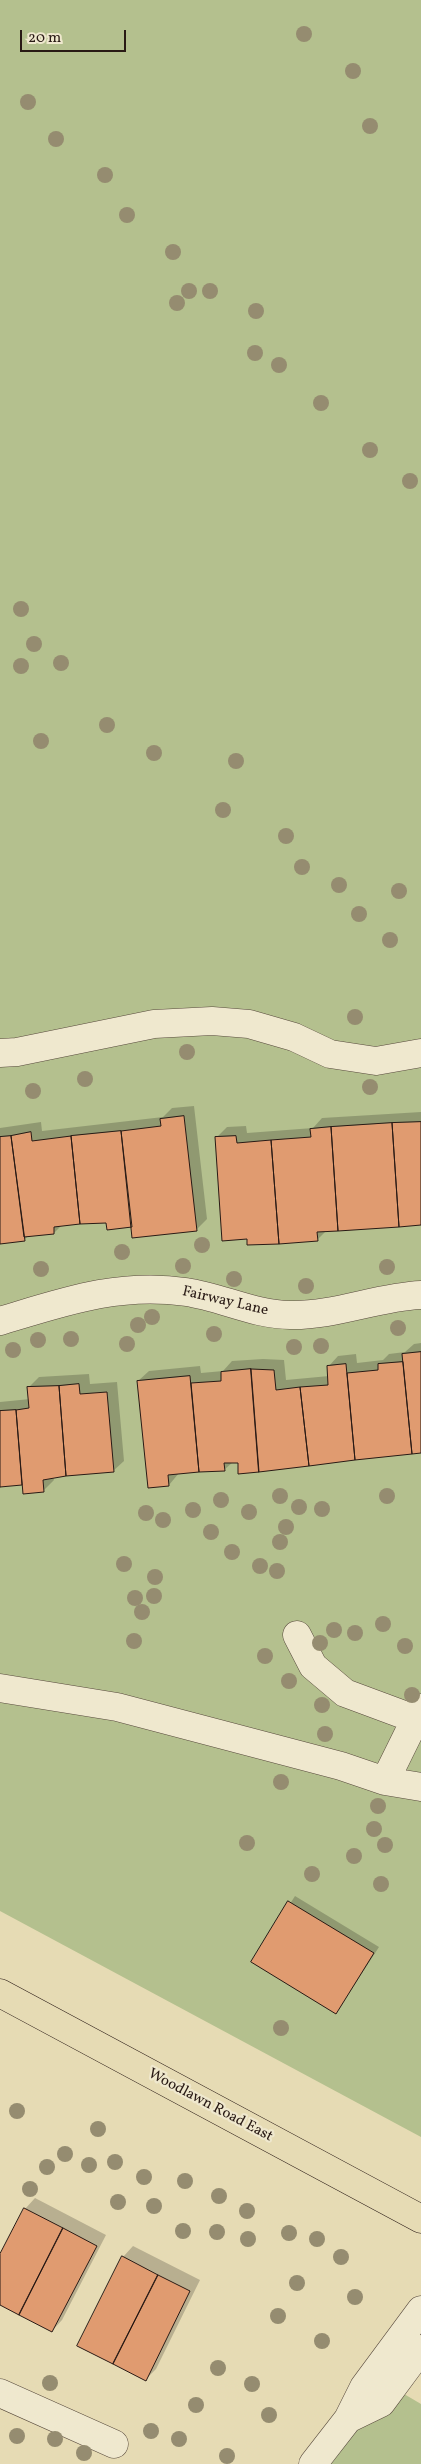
<!DOCTYPE html>
<style>
body{margin:0}
#map{position:relative;width:421px;height:2464px;overflow:hidden;background:#e6dbb4;font-family:Vollkorn,serif}
canvas{display:block}
.scale{position:absolute;left:20px;top:30px;width:106px;height:22px;box-sizing:border-box;border:2px solid #291a15;border-top:0;padding-left:6px;font-size:15px;line-height:18px;white-space:nowrap;color:#291a15;-webkit-text-stroke:4px #efe8ce;paint-order:stroke}
</style>
<div id="map">
<canvas width="421" height="2464"></canvas>
<div class="scale">20 m</div>
</div>
<script>
const context = document.querySelector('canvas').getContext('2d');
context.lineJoin = 'round';
function fillPath(path, color) { context.fillStyle = color; context.fill(path, 'evenodd'); }
function stroke(path, color, width, dash) { context.strokeStyle = color; context.lineWidth = width; context.lineCap = dash ? 'butt' : 'round'; context.setLineDash(dash || []); context.stroke(path); }
function write(font, color, halo, rows, align = 'center') {
  context.font = font + ' Vollkorn,serif'; context.lineWidth = 4.5; context.setLineDash([]); context.textBaseline = 'middle'; context.strokeStyle = halo; context.fillStyle = color; for (const [text, x, y, turn = 0] of rows) {
    context.save(); context.translate(x, y); context.rotate((+turn || 0) * Math.PI / 180); context.textAlign = isNaN(turn) ? turn : align; if (halo) context.strokeText(text, 0, 0); context.fillText(text, 0, 0); context.restore();
  }
}
fillPath(new Path2D(`
 M0,0H421V2137L0,1911Z
 M382,2381L421,2404V2464H308Z`), '#b4c08e');
fillPath(new Path2D(`
 M194,1106L207,1219L197,1229L107,1221L62,1225L54,1233L29,1235L24,1240L0,1243V1128L41,1122L42,1131L163,1117L172,1108Z
 M421,1112V1224L326,1231L317,1240L216,1138L227,1127L246,1126L247,1133L313,1128L322,1118Z
 M421,1343V1452L239,1473V1461L233,1462L224,1470L179,1473L169,1485L138,1381L149,1371L200,1366L201,1373L223,1371L232,1361L263,1359L284,1360L286,1380L329,1376L328,1367L338,1356L356,1354L357,1363L383,1360L389,1354L405,1352L414,1344Z
 M89,1374L90,1384L117,1382L124,1461L113,1471L53,1477L54,1480L43,1491L23,1484L2,1486L0,1488V1402L30,1399L29,1387L39,1377Z
 M295,1896L379,1947L336,2013L253,1962Z
 M35,2198L106,2235L62,2320L52,2331L0,2304V2257L25,2209Z
 M133,2246L200,2280L156,2369L146,2379L123,2257Z`), '#0003');
const building = new Path2D(`
 M184,1116L197,1231L132,1238L121,1131L161,1126L160,1119Z
 M421,1122V1225L399,1227L392,1123Z
 M392,1123L399,1227L338,1231L331,1127Z
 M331,1127L338,1231L317,1232L318,1241L279,1244L271,1140L311,1137L310,1129Z
 M121,1131L132,1227L107,1230L106,1223L80,1224L71,1136Z
 M31,1132L32,1141L71,1136L80,1224L54,1227V1234L24,1237L11,1136Z
 M11,1136L25,1241L0,1244V1137Z
 M236,1136L237,1143L271,1140L279,1244L247,1245V1239L222,1241L215,1137Z
 M421,1352V1453L412,1454L402,1354Z
 M403,1362L412,1454L355,1460L347,1373L378,1370V1364Z
 M346,1364L355,1460L309,1466L300,1387L328,1385L327,1366Z
 M251,1369L259,1472L238,1474V1463H224L225,1471L199,1472L191,1383L221,1381V1372Z
 M251,1369L274,1370L276,1390L300,1387L309,1466L259,1472Z
 M190,1376L199,1472L168,1475L169,1486L148,1488L137,1381Z
 M79,1384L80,1394L107,1392L114,1472L66,1476L59,1386Z
 M59,1386L66,1476L43,1480L44,1492L23,1494L16,1410L29,1408L27,1387Z
 M16,1410L22,1485L0,1487V1411Z
 M288,1901L374,1953L336,2014L251,1962Z
 M24,2208L63,2228L19,2315L0,2305V2254Z
 M63,2228L97,2246L52,2332L19,2315Z
 M122,2256L158,2275L113,2364L77,2346Z
 M158,2275L190,2291L146,2381L113,2364Z`);
fillPath(building, '#e09b70');
stroke(building, '#291a15', 1);
const minor = new Path2D(`
 M0,1053L17,1052L154,1024L212,1021L249,1024L294,1037L330,1054L376,1061L421,1053
 M0,1321C63,1302 119,1282 186,1292C221,1297 255,1315 290,1315C335,1316 377,1297 421,1295
 M297,1635L313,1666L345,1693L415,1719
 M0,1688L117,1707L341,1766L385,1781L421,1787
 M385,1781L421,1708
 M0,2393L114,2444
 M348,2419L381,2403L421,2349
 M313,2464L348,2419L364,2387L421,2310`);
const major = new Path2D(`
 M0,1993L421,2219`);
stroke(minor, '#584a3d', 29);
stroke(major, '#291a15', 29);
stroke(minor, '#efe8ce', 28);
stroke(major, '#e6dbb4', 28);
context.fillStyle = '#958c70';
for (const [x, y] of [
 [304,34],
 [353,71],
 [28,102],
 [370,126],
 [56,139],
 [105,175],
 [127,215],
 [173,252],
 [189,291],
 [210,291],
 [177,303],
 [256,311],
 [255,353],
 [279,365],
 [321,403],
 [370,450],
 [410,481],
 [21,609],
 [34,644],
 [61,663],
 [21,666],
 [107,725],
 [41,741],
 [154,753],
 [236,761],
 [223,810],
 [286,836],
 [302,867],
 [339,885],
 [399,891],
 [359,914],
 [390,940],
 [355,1017],
 [187,1052],
 [85,1079],
 [370,1087],
 [33,1091],
 [202,1245],
 [122,1252],
 [183,1266],
 [387,1267],
 [41,1269],
 [234,1279],
 [306,1286],
 [152,1317],
 [138,1325],
 [398,1328],
 [214,1334],
 [71,1339],
 [38,1340],
 [127,1344],
 [321,1346],
 [294,1347],
 [13,1350],
 [280,1496],
 [387,1496],
 [221,1500],
 [299,1507],
 [322,1509],
 [193,1510],
 [249,1512],
 [146,1513],
 [163,1520],
 [286,1527],
 [211,1532],
 [280,1542],
 [232,1552],
 [124,1564],
 [260,1566],
 [277,1571],
 [155,1577],
 [154,1596],
 [135,1598],
 [142,1612],
 [383,1624],
 [334,1630],
 [355,1633],
 [134,1641],
 [320,1643],
 [405,1646],
 [265,1656],
 [289,1681],
 [412,1695],
 [322,1705],
 [325,1734],
 [281,1782],
 [378,1806],
 [374,1829],
 [247,1843],
 [385,1845],
 [354,1856],
 [312,1874],
 [381,1884],
 [281,2028],
 [17,2111],
 [98,2129],
 [65,2154],
 [115,2162],
 [89,2165],
 [47,2167],
 [144,2177],
 [185,2181],
 [30,2189],
 [219,2196],
 [118,2202],
 [154,2206],
 [247,2211],
 [183,2231],
 [217,2232],
 [289,2233],
 [248,2239],
 [317,2239],
 [341,2257],
 [297,2283],
 [355,2297],
 [278,2316],
 [322,2341],
 [218,2368],
 [50,2383],
 [252,2384],
 [196,2405],
 [269,2415],
 [151,2431],
 [17,2436],
 [55,2439],
 [179,2439],
 [84,2453],
 [227,2456]
]) { context.beginPath(); context.arc(x, y, 8, 0, 2 * Math.PI); context.fill(); }
write('15px', '#291a15', '#efe8ce', [
 ["Fairway Lane",225,1302,13],
 ["Woodlawn Road East",210,2106,28]
]);
</script>
